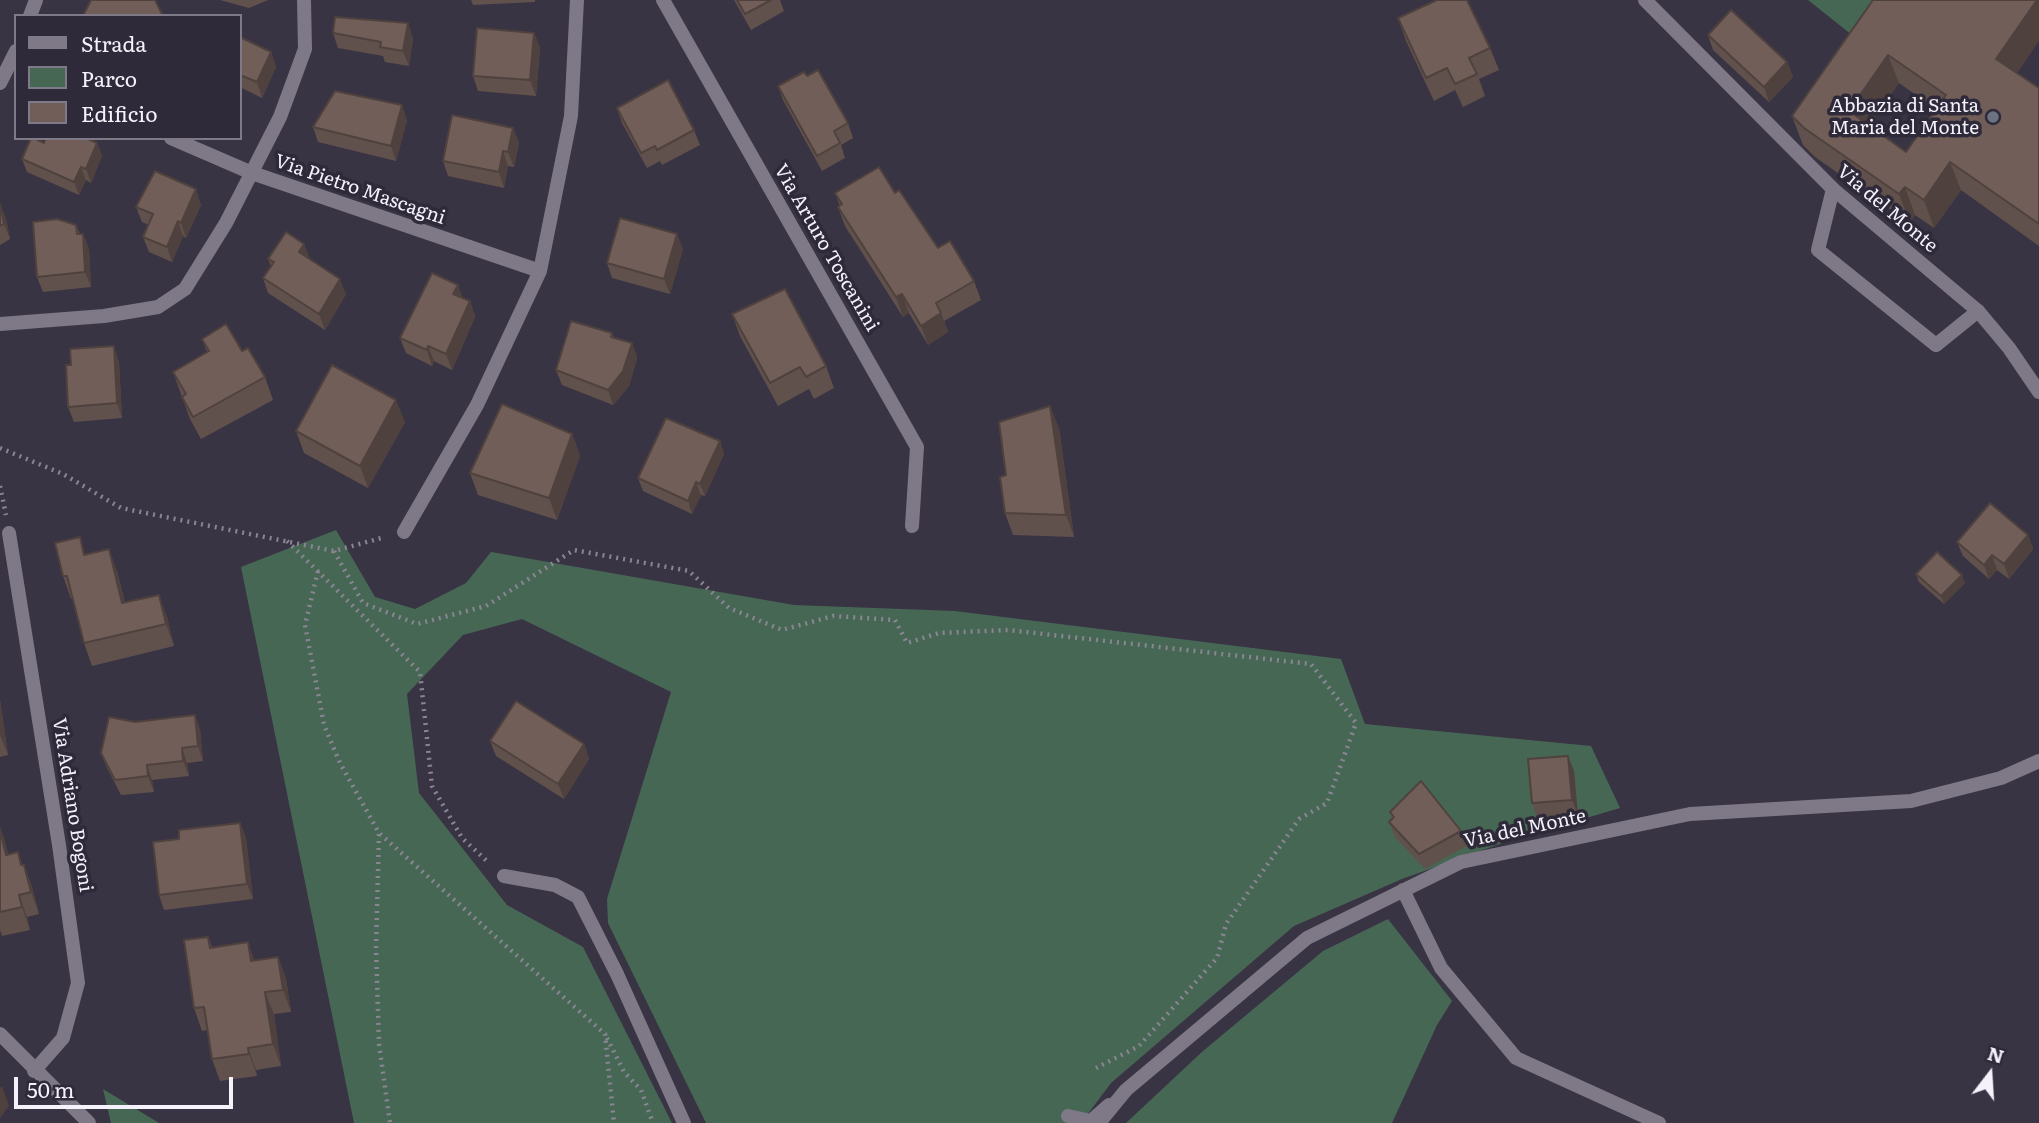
<!DOCTYPE html>
<style>
body{margin:0}
#map{position:relative;width:2039px;height:1123px;overflow:hidden;background:#393443;font-family:Literata,serif}
canvas{display:block}
.legend{position:absolute;left:14px;top:14px;width:228px;height:126px;box-sizing:border-box;background:#2e2a39;border:2px solid #7e7a87;margin:0;padding:9px 12px;list-style:none;font-size:21px;color:#f5f2fc}
.legend li{display:flex;align-items:center;gap:14px;height:35px}
.legend b{width:35px;border:2px solid #7e7a87}
.north{position:absolute;left:1955px;top:1039px;width:70px;height:70px;-webkit-text-stroke:5px #2e2a39;paint-order:stroke;rotate:17deg;font-size:19px;font-weight:700;line-height:28px;text-align:center;color:#f5f2fc}
.north::after{content:'';display:block;margin:auto;width:24px;height:32px;background:#f5f2fc;clip-path:polygon(50% 0,100% 100%,50% 72%,0 100%)}
.scale{position:absolute;left:14px;top:1077px;width:219px;height:32px;box-sizing:border-box;border:4px solid #f5f2fc;border-top:0;padding-left:9px;font-size:21px;line-height:24px;white-space:nowrap;color:#f5f2fc;-webkit-text-stroke:5px #2e2a39;paint-order:stroke}
</style>
<div id="map">
<canvas width="2039" height="1123"></canvas>
<ul class="legend">
<li><b style="height:9px;background:#7f7887"></b>Strada</li>
<li><b style="height:19px;background:#476755"></b>Parco</li>
<li><b style="height:19px;background:#715e58"></b>Edificio</li>
</ul>
<div class="north">N</div>
<div class="scale">50 m</div>
</div>
<script>
const context = document.querySelector('canvas').getContext('2d');
context.lineJoin = 'round';
function fillPath(path, color) { context.fillStyle = color; context.fill(path, 'evenodd'); }
function stroke(path, color, width, dash) { context.strokeStyle = color; context.lineWidth = width; context.lineCap = dash ? 'butt' : 'round'; context.setLineDash(dash || []); context.stroke(path); }
function write(font, color, halo, rows, align = 'center') {
  context.font = font + ' Literata,serif'; context.lineWidth = 7; context.setLineDash([]); context.textBaseline = 'middle'; context.strokeStyle = halo; context.fillStyle = color; for (const [text, x, y, turn = 0] of rows) {
    context.save(); context.translate(x, y); context.rotate((+turn || 0) * Math.PI / 180); context.textAlign = isNaN(turn) ? turn : align; if (halo) context.strokeText(text, 0, 0); context.fillText(text, 0, 0); context.restore();
  }
}
fillPath(new Path2D(`
 M1808,0H1893L1862,43Z
 M336,530L375,597L415,609L466,583L491,552L794,605L955,611L1341,659L1365,724L1591,746L1620,808L1505,842L1402,879L1294,926L1111,1083L1081,1123H706L608,923L607,899L671,692L522,619L463,635L407,694L419,793L507,905L583,947L672,1123H354L241,567Z
 M1388,919L1452,1001L1437,1025L1392,1123H1126L1203,1051L1323,951Z
 M103,1089L159,1123H111Z`), '#476755');
stroke(new Path2D(`
 M0,448L63,474L121,508L334,551L385,537
 M0,486L6,515
 M287,541L420,672L432,786L462,838L488,862
 M334,551L363,603L417,624L486,606L574,550L689,571L729,608L782,630L833,616L895,620L907,643L939,633L1008,630L1311,664L1356,723L1327,803L1299,819L1226,924L1217,958L1139,1046L1096,1068
 M318,571L305,625L324,725L340,763L379,833L605,1034L614,1123
 M379,834L376,947L379,1044L390,1123
 M607,1038L624,1072L641,1090L653,1123`), '#898592', 4.5, [2, 5]);
stroke(new Path2D(`
 M1833,189L1818,250L1936,345L1978,311
 M504,876L555,885L578,897L617,974L684,1123
 M1068,1116L1091,1121L1109,1105`), '#7f7887', 14);
stroke(new Path2D(`
 M663,0L917,447L912,526
 M1645,0L1833,189L1978,311L2009,348L2039,392
 M30,16L36,0
 M0,83L16,51
 M171,138L252,173L540,271
 M0,324L104,316L158,307L185,289L226,223L280,117L305,49L304,0
 M404,532L477,405L540,271L571,116L577,0
 M9,533L59,845L78,983L63,1038L34,1071
 M1403,890L1441,968L1516,1058L1659,1123
 M1099,1123L1126,1090L1307,938L1461,862L1690,814L1911,801L2001,778L2039,761`), '#7f7887', 14);
stroke(new Path2D(`
 M0,1034L89,1123`), '#7f7887', 14);
fillPath(new Path2D(`
 M220,0H268L249,8Z
 M471,0H535V2L473,5Z
 M734,0H780L784,11L751,30Z
 M1873,0L2017,73L2039,88V246L1961,190L1934,228L1915,215L1910,223L1815,157L1803,145L1792,116ZM1899,83L1936,109L1906,152L1869,126Z
 M1398,18L1490,48L1499,70L1479,79L1485,96L1463,107L1455,90L1434,101L1406,41Z
 M333,33L413,38L409,66L385,62L383,56L338,48Z
 M534,33L540,48L536,96L478,91L473,76Z
 M1708,35L1787,62L1793,77L1769,102L1713,50Z
 M240,37L271,52L276,67L262,98L240,87Z
 M807,76L848,123L853,138L841,145L845,158L822,171L783,100L778,86Z
 M617,108L694,130L700,145L662,165L660,161L647,168L622,123Z
 M407,120L396,161L318,142L313,127Z
 M513,128L519,143L514,167L508,166L504,188L448,176L443,161Z
 M44,143H97L102,156L91,183L86,180L79,195L27,172L22,159Z
 M835,193H895L938,248L974,281L981,300L944,321L948,332L928,345L909,313L903,317L845,226L838,207L840,206Z
 M0,204L6,219L10,239L0,245Z
 M201,205L186,238L183,236L172,262L149,252L143,237L149,225L142,222L136,207Z
 M76,225L80,234H83L89,249L91,287L43,292L37,277Z
 M304,244L309,258L346,294L325,330L268,293L263,278L271,266L268,259Z
 M683,249L670,294L612,278L607,263Z
 M458,285L462,298L470,301L475,317L452,370L434,361L432,366L406,353L400,338Z
 M732,314L826,366L834,388L814,399L809,389L778,406L740,336Z
 M612,333L614,338L632,343L637,358L629,386L613,405L562,385L556,370Z
 M202,339L242,351L265,377L273,400L201,439L190,419L173,372L207,352Z
 M119,362L122,418L74,422L68,407Z
 M405,422L368,488L304,453L296,431Z
 M1059,428L1074,537L1013,535L1005,513L1006,475Z
 M572,434L580,456L557,520L478,495L470,473Z
 M720,441L724,454L705,496L701,495L692,514L643,491L638,478Z
 M2028,535L2033,549L2009,579L1997,570L1989,579L1963,556L1957,542Z
 M86,555L117,571L125,603L167,617L174,646L92,666L84,643L73,598L71,599L63,576Z
 M1916,574L1965,583L1944,604L1919,582Z
 M0,700L8,755L0,757Z
 M195,715L200,730L203,761L187,763L189,776L152,780L154,792L121,795L107,768L101,753L135,722Z
 M490,741L584,744L589,759L564,799L496,756Z
 M1568,756L1574,771L1578,815L1537,818L1532,803Z
 M1390,812L1461,831L1467,846L1425,869L1395,837L1389,822L1392,819Z
 M240,823L246,838L253,899L164,910L159,895L179,839Z
 M0,827L8,854L23,865L32,887L39,914L27,917L30,930L2,936L0,930Z
 M208,937L212,947L254,961L278,957L286,979L291,1012L274,1014L281,1066L256,1070L257,1076L220,1081L212,1059L207,1030L202,1031L194,1008Z`), '#61514c');
fillPath(new Path2D(`
 M2037,0H2039V41L2007,88L1996,59Z
 M408,23L413,38L409,66L403,51Z
 M534,33L540,48L536,96L530,80Z
 M271,52L276,67L262,98L257,82Z
 M1888,55L1899,83L1859,140L1849,111Z
 M1787,62L1793,77L1769,102L1764,87Z
 M402,105L407,120L396,161L391,146Z
 M513,128L519,143L514,167L508,152Z
 M97,143L102,156L91,183L86,169Z
 M503,151L508,166L504,188L499,172Z
 M1950,162L1961,190L1934,228L1924,200Z
 M81,167L86,180L79,195L74,182Z
 M1905,187L1915,215L1910,223L1899,194Z
 M196,189L201,205L186,238L181,223Z
 M0,204L6,219L10,239L4,224Z
 M178,221L183,236L172,262L167,247Z
 M83,234L89,249L91,287L85,272Z
 M677,234L683,249L670,294L664,279Z
 M304,244L310,259L299,252Z
 M340,279L346,294L325,330L319,314Z
 M458,285L463,300L453,294Z
 M902,294L909,313L903,317L896,297Z
 M470,301L475,317L452,370L446,354Z
 M941,313L948,332L928,345L921,326Z
 M632,343L637,358L629,386L613,405L608,390Z
 M114,346L119,362L122,418L117,403Z
 M428,346L434,361L432,366L427,350Z
 M396,400L405,422L368,488L360,466Z
 M1050,406L1059,428L1074,537L1066,515Z
 M572,434L580,456L557,520L549,498Z
 M720,441L724,454L705,496L700,484Z
 M696,482L701,495L692,514L688,501Z
 M2028,535L2033,549L2009,579L2004,564Z
 M109,549L117,571L130,626L122,603Z
 M1992,555L1997,570L1989,579L1984,565Z
 M1962,575L1965,583L1944,604L1941,596Z
 M159,595L167,617L174,646L166,624Z
 M0,700L8,755L0,735Z
 M195,715L200,730L203,761L198,746Z
 M584,744L589,759L564,799L558,784Z
 M182,748L187,763L189,776L183,761Z
 M1568,756L1574,771L1578,815L1572,800Z
 M147,765L152,780L154,792L148,776Z
 M240,823L246,838L253,899L247,884Z
 M0,827L4,838L14,877L6,855L0,831Z
 M24,865L32,887L39,914L31,892Z
 M19,895L27,917L30,930L22,907Z
 M248,942L256,964L251,961Z
 M278,957L286,979L291,1012L283,990Z
 M265,992L274,1014L281,1066L273,1044Z
 M248,1048L256,1070L257,1076L249,1054Z
 M2,1086L9,1106L0,1118V1088Z`), '#4f423e');
const building = new Path2D(`
 M91,0H155L163,16H83Z
 M737,0H771L745,14Z
 M1437,0H1467L1490,48L1469,58L1477,74L1455,84L1447,68L1426,78L1398,18Z
 M1873,0H2037L1996,59L2039,88V224L1950,162L1924,200L1905,187L1899,194L1804,128L1792,116ZM1888,55L1946,95L1906,152L1849,111Z
 M1731,10L1787,62L1764,87L1708,35Z
 M335,17L408,23L403,51L380,47L381,42L333,33Z
 M477,28L534,33L530,80L473,76Z
 M240,37L271,52L257,82L240,75Z
 M818,70L848,123L834,131L840,143L817,156L778,86L804,72L807,76Z
 M668,80L694,130L657,150L655,146L641,153L617,108Z
 M335,91L402,105L391,146L313,127Z
 M452,115L513,128L508,152L503,151L499,172L443,161Z
 M31,138H34L44,143L46,138H86L97,143L86,169L81,167L74,182L22,159Z
 M879,167L895,193L899,190L938,248L950,241L974,281L936,303L941,313L921,326L902,294L896,297L838,207L842,204L835,193Z
 M155,171L196,189L181,223L178,221L167,247L143,237L153,214L136,207Z
 M0,204L4,224L0,226Z
 M620,218L677,234L664,279L607,263Z
 M57,219L76,225L77,234H83L85,272L37,277L33,222Z
 M286,232L304,244L299,252L340,279L319,314L263,278L274,262L268,259Z
 M432,273L458,285L453,294L470,301L446,354L428,346L427,350L400,338Z
 M785,289L826,366L806,377L800,367L770,383L732,314Z
 M571,321L612,333L611,337L632,343L623,371L608,390L556,370Z
 M226,324L242,351L248,348L265,377L193,417L182,397L186,394L173,372L209,351L202,339Z
 M114,346L117,403L68,407L66,365H71L70,349Z
 M332,365L396,400L360,466L296,431Z
 M502,404L572,434L549,498L470,473Z
 M1050,406L1066,515L1005,513L1000,477L1006,475L999,422Z
 M666,418L720,441L700,484L696,482L688,501L638,478Z
 M1990,503L2028,535L2004,564L1992,555L1984,565L1957,542Z
 M80,537L84,555L109,549L122,603L159,595L166,624L84,643L67,576H63L55,543Z
 M1937,552L1962,575L1941,596L1916,574Z
 M516,701L584,744L558,784L490,741Z
 M195,715L198,746L182,748L183,761L147,765L148,776L115,780L101,753L109,717L135,722Z
 M1568,756L1572,800L1532,803L1528,759Z
 M1421,781L1461,831L1419,854L1389,822L1394,817L1390,812Z
 M240,823L247,884L159,895L153,842L179,839V830Z
 M0,831L6,855L18,852L21,865H24L31,892L19,895L22,907L0,912Z
 M208,937L210,948L248,942L251,961L278,957L283,990L265,992L273,1044L248,1048L249,1054L212,1059L204,1007L194,1008L184,940Z`);
fillPath(building, '#715e58');
stroke(building, '#4f423e', 2);
for (const [x, y, r, color] of [
 [1993,117,7,"#6b7280"]
]) { const dot = new Path2D(); dot.arc(x, y, r, 0, 2 * Math.PI); context.fillStyle = color; context.fill(dot); stroke(dot, '#2e2a39', 2.5); }
write('19px', '#f5f2fc', '#2e2a39', [
 ["Abbazia di Santa",1979,106],
 ["Maria del Monte",1979,128]
], 'right');
write('19px', '#f5f2fc', '#2e2a39', [
 ["Via Pietro Mascagni",360,190,19],
 ["Via del Monte",1887,209,40],
 ["Via Arturo Toscanini",826,248,60],
 ["Via Adriano Bogoni",72,805,81],
 ["Via del Monte",1525,829,-12]
]);
</script>
